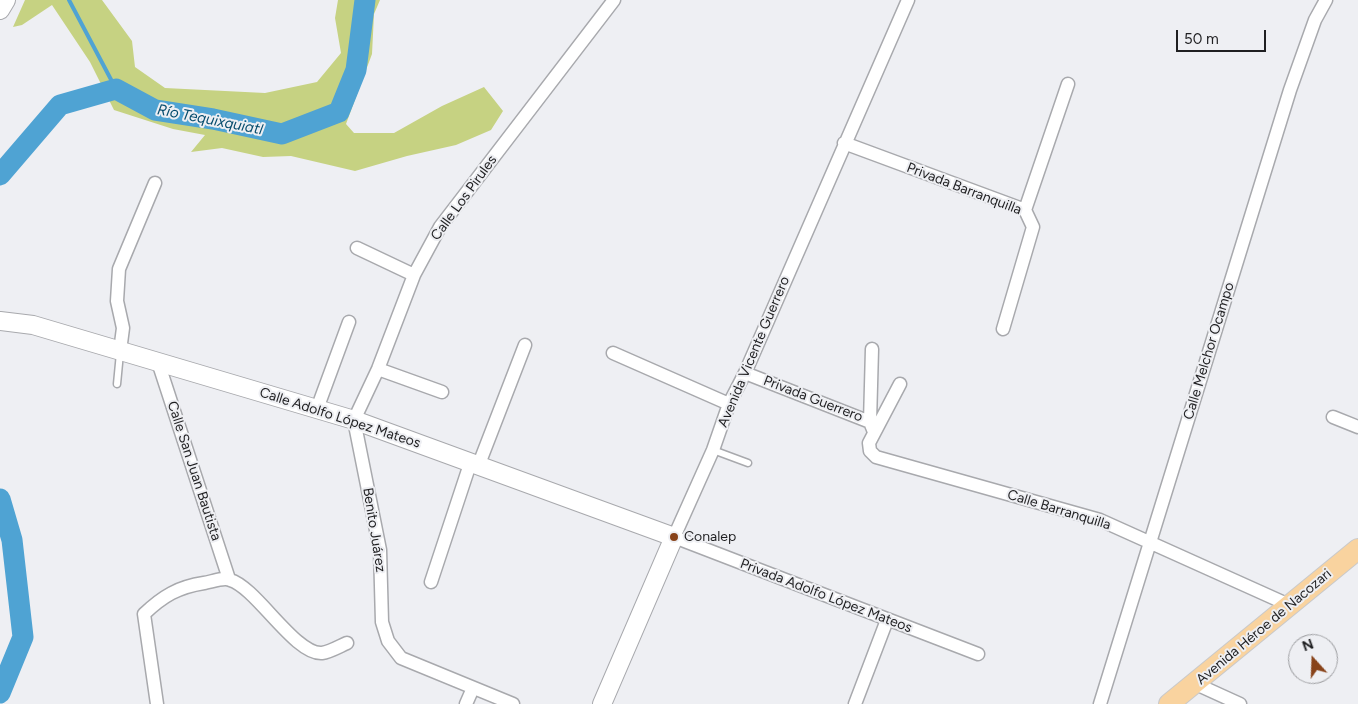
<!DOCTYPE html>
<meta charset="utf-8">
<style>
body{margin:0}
#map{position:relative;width:1358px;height:704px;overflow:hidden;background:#eeeff3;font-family:Figtree,sans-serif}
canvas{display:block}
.north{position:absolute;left:1288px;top:634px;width:50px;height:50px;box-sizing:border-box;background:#eeeff3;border:1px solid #9b9c9f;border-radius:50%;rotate:340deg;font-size:14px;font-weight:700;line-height:20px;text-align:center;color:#1f1f21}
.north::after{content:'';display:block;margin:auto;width:18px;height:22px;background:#88431a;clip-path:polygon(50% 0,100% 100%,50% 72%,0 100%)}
.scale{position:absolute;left:1176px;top:30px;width:90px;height:22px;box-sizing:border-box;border:2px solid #1f1f21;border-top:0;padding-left:6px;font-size:15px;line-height:18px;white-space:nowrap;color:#1f1f21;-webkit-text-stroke:4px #eeeff3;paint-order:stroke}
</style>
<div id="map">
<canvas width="1358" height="704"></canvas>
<div class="north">N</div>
<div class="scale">50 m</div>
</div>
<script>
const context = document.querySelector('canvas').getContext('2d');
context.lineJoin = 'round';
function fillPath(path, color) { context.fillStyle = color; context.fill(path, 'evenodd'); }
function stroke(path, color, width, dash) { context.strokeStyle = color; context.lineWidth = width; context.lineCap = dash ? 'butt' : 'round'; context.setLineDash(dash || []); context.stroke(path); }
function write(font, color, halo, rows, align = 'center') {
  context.font = font + ' Figtree,sans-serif'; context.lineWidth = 4; context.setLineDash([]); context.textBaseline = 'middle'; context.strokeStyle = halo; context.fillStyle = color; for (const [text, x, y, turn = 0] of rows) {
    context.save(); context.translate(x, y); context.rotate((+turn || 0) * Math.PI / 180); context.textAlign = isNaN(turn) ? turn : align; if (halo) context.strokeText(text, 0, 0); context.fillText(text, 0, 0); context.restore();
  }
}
fillPath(new Path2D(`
 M25,0H102L132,41L135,67L165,88L265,93L317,82L341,53L335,18L338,0H380L374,14L372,54L346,124L354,133H394L442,106L484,87L503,111L491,130L456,145L407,156L355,171L291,156L263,157L222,148L191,152L205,135L173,129L114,110L90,62L52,5L22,25L13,27Z`), '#c6d282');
stroke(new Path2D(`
 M69,0L116,89`), '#4fa3d3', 4);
stroke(new Path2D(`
 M0,175L60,105L116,89L155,110L213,119L282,134L339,112L356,70L365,0
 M0,499L12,540L23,637L0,693`), '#4fa3d3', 21);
const service = new Path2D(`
 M117,384L120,353
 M713,450L748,463`);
const minor = new Path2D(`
 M908,0L745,373L729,404L713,450L674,537L978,654
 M844,143L1025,210L1033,227L1003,329
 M1025,210L1068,84
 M357,248L414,275
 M120,351L123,328L117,301L119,269L155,183
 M613,353L729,404
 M158,362L229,579
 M378,369L442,392
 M745,373L870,422L874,432
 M900,384L869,443L870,451L876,457L1100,520L1289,605
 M317,409L349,322
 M1333,417L1358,427
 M870,422L872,349
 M479,464L525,345
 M431,582L471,461
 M1196,684L1240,704
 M157,704L144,614C163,596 178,587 204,583C211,582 224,577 230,580C256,587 295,655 322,653C330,652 340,646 347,643
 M466,704L473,688
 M513,704L401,658L388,641L382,622L380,550L354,420L378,369L414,275L440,227L614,0
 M855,704L887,620
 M1100,704L1290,90L1315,20L1326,0`);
const secondary = new Path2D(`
 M0,10L6,0
 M0,321L33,325L354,420L674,537L602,704`);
const primary = new Path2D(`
 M1169,704L1358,549`);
stroke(service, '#a8a9ad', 9);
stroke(minor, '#a8a9ad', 15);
stroke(secondary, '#a8a9ad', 20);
stroke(primary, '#c9c9ca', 22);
stroke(service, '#fff', 6);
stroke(minor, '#fff', 12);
stroke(secondary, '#fff', 18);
stroke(primary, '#f9d39f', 20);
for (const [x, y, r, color] of [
 [674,537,5,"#88431a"]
]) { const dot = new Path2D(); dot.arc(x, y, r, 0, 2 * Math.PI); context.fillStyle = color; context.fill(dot); stroke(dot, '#eeeff3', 2); }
write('14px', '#1f1f21', '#eeeff3', [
 ["Privada Barranquilla",964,189,21],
 ["Calle Los Pirules",464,198,-54],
 ["Calle Melchor Ocampo",1209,351,-73],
 ["Avenida Vicente Guerrero",754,352,-67],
 ["Privada Guerrero",813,399,21],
 ["Calle Adolfo López Mateos",340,418,18],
 ["Calle San Juan Bautista",194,471,72],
 ["Calle Barranquilla",1059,510,17],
 ["Benito Juárez",374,530,81],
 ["Privada Adolfo López Mateos",826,596,21],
 ["Avenida Héroe de Nacozari",1264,627,-40]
]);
write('14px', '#1f1f21', '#eeeff3', [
 ["Conalep",684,537]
], 'left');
write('italic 15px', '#064c6d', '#eeeff3', [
 ["Río Tequixquiatl",210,120,11]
]);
</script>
